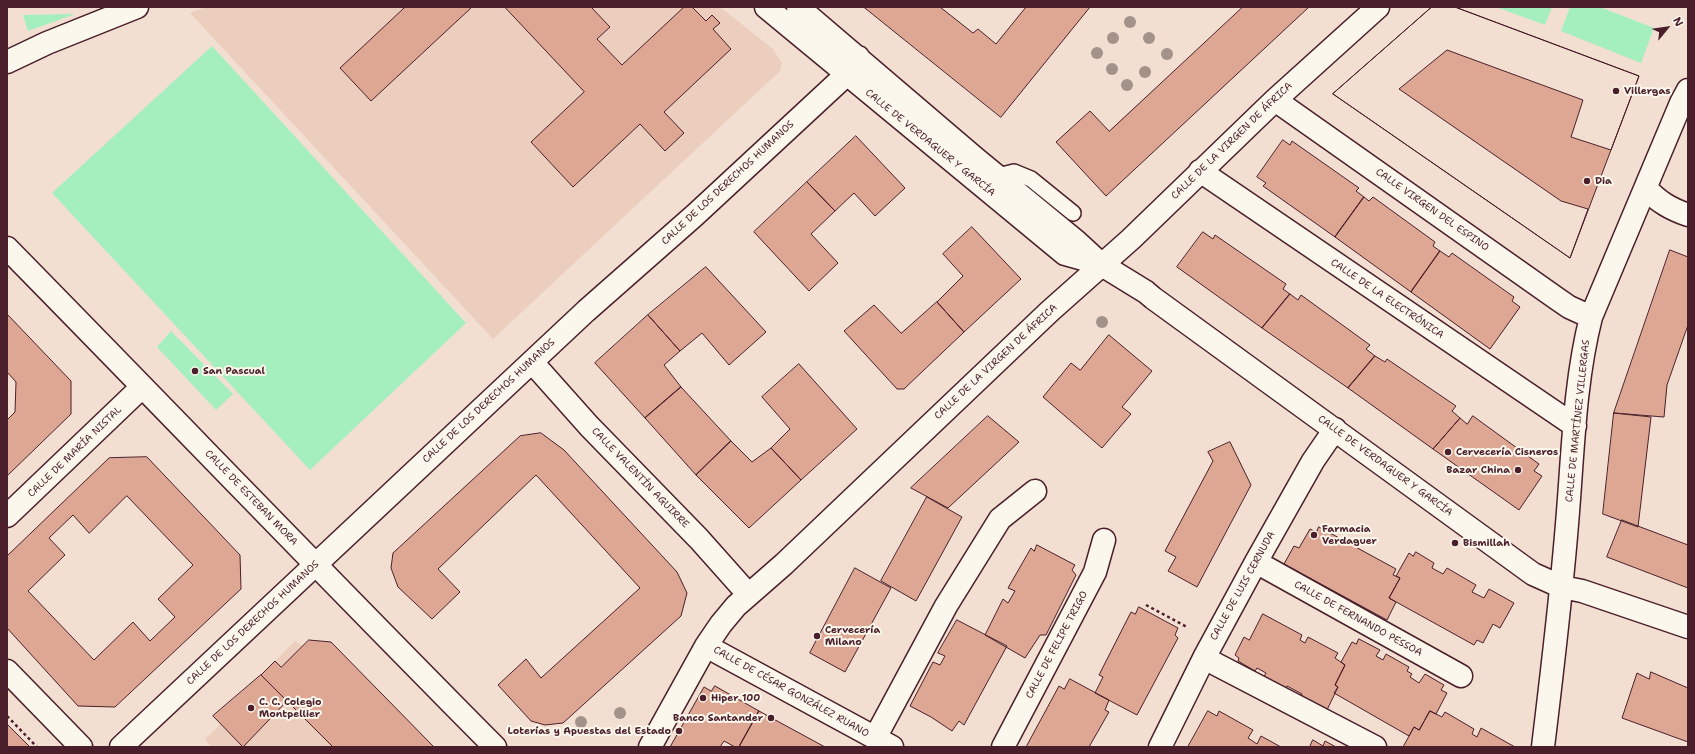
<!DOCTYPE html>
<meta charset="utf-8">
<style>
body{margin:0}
#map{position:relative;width:1695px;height:754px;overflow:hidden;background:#f2dfd1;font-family:"Shantell Sans",sans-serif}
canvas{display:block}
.frame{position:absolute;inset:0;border:8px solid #4a1f2b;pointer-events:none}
.north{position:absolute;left:1647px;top:8px;width:40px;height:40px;-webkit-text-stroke:3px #fbf7ec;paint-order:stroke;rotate:61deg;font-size:11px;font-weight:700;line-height:16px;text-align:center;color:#4a1f2b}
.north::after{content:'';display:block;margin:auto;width:14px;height:18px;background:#4a1f2b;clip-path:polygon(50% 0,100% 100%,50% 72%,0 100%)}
</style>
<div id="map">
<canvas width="1695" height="754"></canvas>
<div class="frame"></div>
<div class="north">N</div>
</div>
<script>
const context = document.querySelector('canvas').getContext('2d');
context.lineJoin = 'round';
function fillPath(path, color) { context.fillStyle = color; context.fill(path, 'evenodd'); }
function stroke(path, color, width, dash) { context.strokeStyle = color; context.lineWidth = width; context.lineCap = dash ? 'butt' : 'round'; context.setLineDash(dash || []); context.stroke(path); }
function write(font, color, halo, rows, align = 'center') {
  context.font = font + ' "Shantell Sans",sans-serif'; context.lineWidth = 4; context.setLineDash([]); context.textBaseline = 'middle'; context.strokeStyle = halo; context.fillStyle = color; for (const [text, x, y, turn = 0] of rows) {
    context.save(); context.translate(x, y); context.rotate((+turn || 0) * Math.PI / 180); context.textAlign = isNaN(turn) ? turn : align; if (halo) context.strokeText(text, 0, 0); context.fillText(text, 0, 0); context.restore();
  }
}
fillPath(new Path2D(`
 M206,7H720L773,49L782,63L780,71L493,339L190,13Z
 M309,640L331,642L434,747H211L205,739L221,724L213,716L261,675L295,641L302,646Z`), '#eccebe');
fillPath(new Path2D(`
 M1496,7H1552L1545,25Z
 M1570,7H1600L1654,28L1641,63L1561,31Z
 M75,14L28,31L23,15Z
 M212,46L466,323L310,470L52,193Z
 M171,331L233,394L216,410L157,347Z`), '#a5efbe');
const building = new Path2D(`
 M403,7H472L371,101L340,68L404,8Z
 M505,7H591L610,27L597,39L622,65L684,7H692L706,21L712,15L720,23L713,29L731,49L664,112L684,133L665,151L640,124L573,187L531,142L584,92Z
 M864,7H940L973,33L978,29L996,44L1026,7H1090L1001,117Z
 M1243,7H1309L1106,196L1056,142L1090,111L1109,131Z
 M1432,7H1455L1639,76L1611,150L1571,137L1583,100L1447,50L1399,89L1561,201L1588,209L1570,258L1333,94Z
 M1432,7H1455L1639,76L1570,258L1333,94Z
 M856,136L905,188L875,216L854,193L835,211L807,182Z
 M1283,140L1290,145L1292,141L1359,188L1356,191L1364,197L1335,237L1263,186L1266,183L1257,177Z
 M807,182L835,211L811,234L838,263L809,291L754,232Z
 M1364,197L1369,201L1373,197L1435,242L1433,246L1440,251L1411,292L1335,237Z
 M972,227L1021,279L964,332L937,302L963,276L943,254Z
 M1203,232L1213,239L1215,235L1286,284L1283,289L1290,294L1262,328L1177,267Z
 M1670,250L1688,257V325L1667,385L1664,417L1614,413Z
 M1440,251L1449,257L1452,253L1514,297L1512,301L1520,307L1490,349L1411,292Z
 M706,267L766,332L729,365L702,333L680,351L648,315Z
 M1290,294L1298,300L1301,295L1370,345L1366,349L1375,356L1348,388L1262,328Z
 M937,302L964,332L904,389H897L844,331L874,305L901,333Z
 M7,314L71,381V414L7,476V420L15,412L16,382L7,372Z
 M648,315L680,351L664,365L681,387L645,418L595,363Z
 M1109,335L1152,371L1122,407L1131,414L1102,448L1043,397L1071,363L1080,370Z
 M1375,356L1385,362L1387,359L1456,406L1452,411L1460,418L1433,449L1348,388Z
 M799,364L857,429L801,480L771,448L790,429L762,397Z
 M681,387L731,441L696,475L645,418Z
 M1614,413L1651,417L1638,527L1603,514Z
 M988,416L1019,442L948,508L911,488Z
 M1473,416L1539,464L1534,471L1542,476L1519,510L1433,449L1460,418L1467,424Z
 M541,433L564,450L677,572L687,593L681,616L563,723L545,725L531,721L498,685L526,659L541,678L640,588L536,475L438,569L460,592L432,619L398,587L391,568L393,553L520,436Z
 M731,441L752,462L771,448L801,480L749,528L696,475Z
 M1230,442L1251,485L1197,587L1168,571L1176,557L1165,551L1213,461L1208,452Z
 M147,457L240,555L241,589L115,707L78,706L7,628V556L109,458ZM127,496L193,565L158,599L175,617L150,641L133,622L94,660L28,591L65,555L49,538L73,515L89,533Z
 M927,497L962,517L916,601L881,581Z
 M1622,520L1688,545V588L1607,557Z
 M1319,527L1396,569L1393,575L1400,578L1389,598L1396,602L1387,620L1284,564L1294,546L1299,548L1310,529L1316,532Z
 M1037,545L1075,565L1072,570L1076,575L1046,635H1040L1025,658L985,635L1003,599L1008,603L1015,591L1008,588L1031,548L1034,551Z
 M1416,552L1434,563L1432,568L1443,574L1447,568L1476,585L1472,592L1484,598L1489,589L1514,603L1500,628L1493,624L1483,643L1477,640L1474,645L1389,598L1400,578L1396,576L1409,553L1413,556Z
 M855,568L891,588L845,672L810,653Z
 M1139,607L1178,628L1175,635L1178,638L1137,715L1095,693L1103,677L1099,675L1131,612L1135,614Z
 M1263,614L1302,635L1300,640L1305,643L1308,637L1338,653L1335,658L1345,665L1335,685L1338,687L1327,710L1300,698L1302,694L1287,686L1285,690L1263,678L1266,673L1257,668L1255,671L1238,661L1239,658L1235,655L1244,637L1249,640Z
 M957,620L1007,646L964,725L959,721L952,731L931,717L910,706L933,662L940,665L945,656L938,653Z
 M1359,639L1380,650L1376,656L1383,660L1386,654L1409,667L1407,671L1412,674L1410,677L1419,683L1425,674L1444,685L1441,690L1447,693L1436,714L1430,711L1419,730L1414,727L1409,736L1334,693L1338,687L1335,685L1345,665L1341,662L1352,642L1356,644Z
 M309,640L331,642L434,747H333L261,675L275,661L281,667Z
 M1651,672L1688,688V742L1622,718L1637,673L1649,679Z
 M261,675L287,701L243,747L213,716Z
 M1070,679L1109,700L1105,710L1109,712L1089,747H1026L1059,686L1064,689Z
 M715,686L759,711L739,747H735L724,741L720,747H670L704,687L711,691Z
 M759,711L779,722L825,747H739Z
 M1208,711L1217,716L1219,711L1253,730L1248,738L1257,744L1261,736L1281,747H1188Z
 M1430,711L1442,717L1445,712L1474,729L1472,734L1477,737L1481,728L1515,747H1403L1414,727L1419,730Z
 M7,724L30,747H7Z
 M1313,740L1323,746L1325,741L1336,747H1310Z`);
fillPath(building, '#dda793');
stroke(building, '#4a1f2b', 1);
const lane = new Path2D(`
 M998,176L1014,172L1031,179L1073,213`);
const street = new Path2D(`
 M766,7L1065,254L1097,263
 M798,7L975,158L1077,242L1102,265L1146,292L1153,298L1533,574L1562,587L1582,591L1688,627
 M1275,100L1556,298L1569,307L1591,317
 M1200,171L1575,426
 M1646,188C1658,202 1671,209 1688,215
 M7,248C170,414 331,582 495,747
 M532,362L589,426L699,539L748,594
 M7,516L142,387
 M1256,562L1461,676
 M706,646L892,747
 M1204,658L1375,747
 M7,671L81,747
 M875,738L946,606L1000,519L1035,491
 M121,747L586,311L695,215L846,75L858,57
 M650,747L706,646L721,624L736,606L784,564L1050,311L1131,239L1275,100L1378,7
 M1003,747L1095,572L1104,540
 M1160,747L1204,658L1256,562L1313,461L1335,429
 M1543,747C1552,673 1561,599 1567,524C1573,455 1574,384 1591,317L1681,103L1688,90`);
const secondary = new Path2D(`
 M7,62L47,43L137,7`);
stroke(lane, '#4a1f2b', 18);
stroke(street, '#4a1f2b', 25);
stroke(secondary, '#4a1f2b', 25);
stroke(new Path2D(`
 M1146,605L1187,627
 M7,716L37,747`), '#4a1f2b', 2.5, [3, 3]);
stroke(lane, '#fbf7ec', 15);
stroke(street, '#fbf7ec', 22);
stroke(secondary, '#fbf7ec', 22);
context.fillStyle = '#a2928a';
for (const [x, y] of [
 [1130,22],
 [1113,38],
 [1149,38],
 [1097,53],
 [1167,54],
 [1112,69],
 [1145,72],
 [1127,85],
 [1102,322],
 [620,713],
 [581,722]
]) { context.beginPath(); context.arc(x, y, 6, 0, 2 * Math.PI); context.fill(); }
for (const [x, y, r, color] of [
 [1616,91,4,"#4a1f2b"],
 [1587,181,4,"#4a1f2b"],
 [195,371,4,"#4a1f2b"],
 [1448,452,4,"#4a1f2b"],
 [1518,470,4,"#4a1f2b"],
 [1314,535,4,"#4a1f2b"],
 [1455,543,4,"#4a1f2b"],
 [817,636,4,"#4a1f2b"],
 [703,698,4,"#4a1f2b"],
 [251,708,4,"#4a1f2b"],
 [771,718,4,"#4a1f2b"],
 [679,731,4,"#4a1f2b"]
]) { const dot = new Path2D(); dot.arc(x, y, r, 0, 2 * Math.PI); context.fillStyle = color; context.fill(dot); stroke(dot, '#fbf7ec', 1.5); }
write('bold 10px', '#4a1f2b', '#fbf7ec', [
 ["Villergas",1624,91],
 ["Dia",1595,181],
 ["San Pascual",203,371],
 ["Cervecería Cisneros",1456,452],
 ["Bazar China",1510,470,"right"],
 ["Farmacia",1322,529],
 ["Verdaguer",1322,541],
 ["Bismillah",1463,543],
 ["Cervecería",825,630],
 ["Milano",825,642],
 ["Hiper 100",711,698],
 ["C. C. Colegio",259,702],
 ["Montpellier",259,714],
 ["Banco Santander",763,718,"right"],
 ["Loterías y Apuestas del Estado",671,731,"right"]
], 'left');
write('10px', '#4a1f2b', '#fbf7ec', [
 ["CALLE DE LA VIRGEN DE ÁFRICA",1232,141,-44],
 ["CALLE DE VERDAGUER Y GARCÍA",930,143,39],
 ["CALLE DE LOS DERECHOS HUMANOS",728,183,-43],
 ["CALLE VIRGEN DEL ESPINO",1432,210,35],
 ["CALLE DE LA ELECTRÓNICA",1387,299,34],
 ["CALLE DE LA VIRGEN DE ÁFRICA",996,362,-43],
 ["CALLE DE LOS DERECHOS HUMANOS",489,401,-43],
 ["CALLE DE MARTÍNEZ VILLERGAS",1578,421,-84],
 ["CALLE DE MARÍA NISTAL",75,452,-44],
 ["CALLE DE VERDAGUER Y GARCÍA",1385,466,36],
 ["CALLE VALENTÍN AGUIRRE",640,478,46],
 ["CALLE DE ESTEBAN MORA",251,498,46],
 ["CALLE DE LUIS CERNUDA",1243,586,-61],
 ["CALLE DE FERNANDO PESSOA",1358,619,29],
 ["CALLE DE LOS DERECHOS HUMANOS",253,623,-43],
 ["CALLE DE FELIPE TRIGO",1057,645,-62],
 ["CALLE DE CÉSAR GONZÁLEZ RUANO",791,692,29]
]);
</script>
